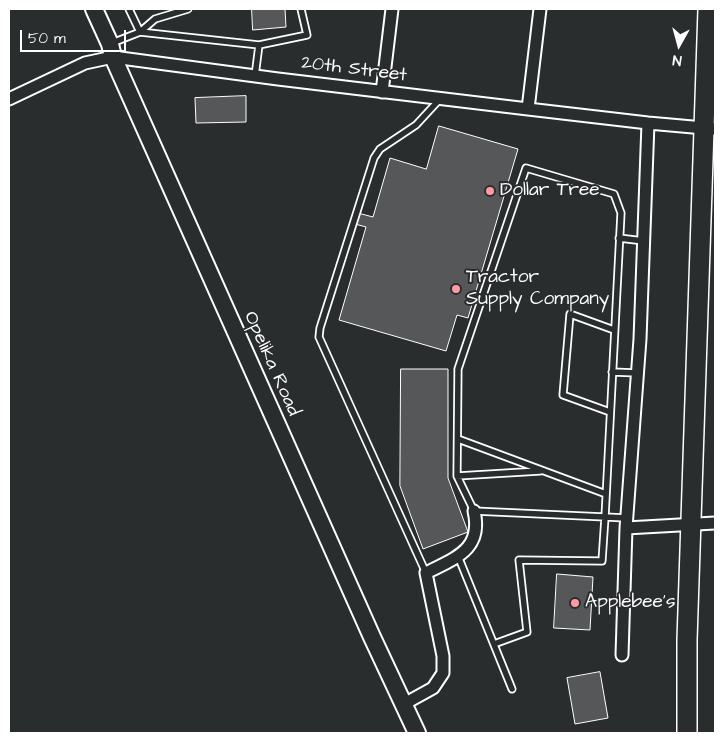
<!DOCTYPE html>
<style>
body{margin:0}
#map{position:relative;width:724px;height:742px;overflow:hidden;background:#2a2d2e;font-family:"Architects Daughter",sans-serif}
canvas{display:block}
.frame{position:absolute;inset:0;border:10px solid #fff;pointer-events:none}
.north{position:absolute;left:654px;top:20px;width:50px;height:50px;-webkit-text-stroke:4px #2a2d2e;paint-order:stroke;rotate:187deg;font-size:14px;font-weight:700;line-height:20px;text-align:center;color:#fff}
.north::after{content:'';display:block;margin:auto;width:18px;height:22px;background:#fff;clip-path:polygon(50% 0,100% 100%,50% 72%,0 100%)}
.scale{position:absolute;left:20px;top:30px;width:106px;height:22px;box-sizing:border-box;border:2px solid #fff;border-top:0;padding-left:6px;font-size:15px;line-height:18px;white-space:nowrap;color:#fff;-webkit-text-stroke:4px #2a2d2e;paint-order:stroke}
</style>
<div id="map">
<canvas width="724" height="742"></canvas>
<div class="frame"></div>
<div class="north">N</div>
<div class="scale">50 m</div>
</div>
<script>
const context = document.querySelector('canvas').getContext('2d');
context.lineJoin = 'round';
function fillPath(path, color) { context.fillStyle = color; context.fill(path, 'evenodd'); }
function stroke(path, color, width, dash) { context.strokeStyle = color; context.lineWidth = width; context.lineCap = dash ? 'butt' : 'round'; context.setLineDash(dash || []); context.stroke(path); }
function write(font, color, halo, rows, align = 'center') {
  context.font = font + ' "Architects Daughter",sans-serif'; context.lineWidth = 4; context.setLineDash([]); context.textBaseline = 'middle'; context.strokeStyle = halo; context.fillStyle = color; for (const [text, x, y, turn = 0] of rows) {
    context.save(); context.translate(x, y); context.rotate((+turn || 0) * Math.PI / 180); context.textAlign = isNaN(turn) ? turn : align; if (halo) context.strokeText(text, 0, 0); context.fillText(text, 0, 0); context.restore();
  }
}
const building = new Path2D(`
 M252,9H285L286,27L253,30Z
 M246,96V122L196,123L195,98Z
 M439,126L518,149L468,318L457,315L446,351L339,320L366,227L355,224L358,213L373,217L390,158L426,169Z
 M401,369H448V478L468,532L423,549L400,486Z
 M557,574L593,577L590,630L554,628Z
 M600,672L608,718L575,724L567,678Z`);
fillPath(building, '#555758');
stroke(building, '#fff', 1);
const service = new Path2D(`
 M129,9L140,32L155,19L188,9
 M112,43L140,32L259,45L255,76
 M259,45L307,35L301,9
 M619,238L644,241
 M612,372L638,373
 M610,412L563,395L570,314L614,330
 M458,439L606,494
 M457,476L540,471
 M458,556L512,689
 M426,573L319,337L320,328L374,158L380,149L416,125L440,99
 M494,644L527,632L519,560L602,561L605,517L621,213L614,194L526,168L458,369L457,476L474,511L627,518`);
const minor = new Path2D(`
 M382,92L392,9
 M9,99L85,63L113,57L278,79L528,109L648,123L715,129
 M528,109L540,9
 M626,528L715,523
 M622,655L626,528L640,339L648,123
 M404,704L433,688L443,673V656L426,573C455,558 483,550 474,511`);
const secondary = new Path2D(`
 M94,9L110,44L113,57L372,637L417,733`);
const trunk = new Path2D(`
 M687,733V640L708,9`);
stroke(service, '#fff', 9);
stroke(minor, '#fff', 15);
stroke(secondary, '#fff', 20);
stroke(trunk, '#fff', 22);
stroke(service, '#2a2d2e', 5.5);
stroke(minor, '#2a2d2e', 11);
stroke(secondary, '#2a2d2e', 16);
stroke(trunk, '#2a2d2e', 19);
for (const [x, y, r, color] of [
 [490,191,5,"#ff9aa2"],
 [456,289,5,"#ff9aa2"],
 [575,603,5,"#ff9aa2"]
]) { const dot = new Path2D(); dot.arc(x, y, r, 0, 2 * Math.PI); context.fillStyle = color; context.fill(dot); stroke(dot, '#2a2d2e', 2); }
write('19px', '#fff', '#2a2d2e', [
 ["20th Street",354,70,7],
 ["Opelika Road",271,364,66]
]);
write('19px', '#fff', '#2a2d2e', [
 ["Dollar Tree",500,191],
 ["Tractor",466,278],
 ["Supply Company",466,300],
 ["Applebee's",585,603]
], 'left');
</script>
